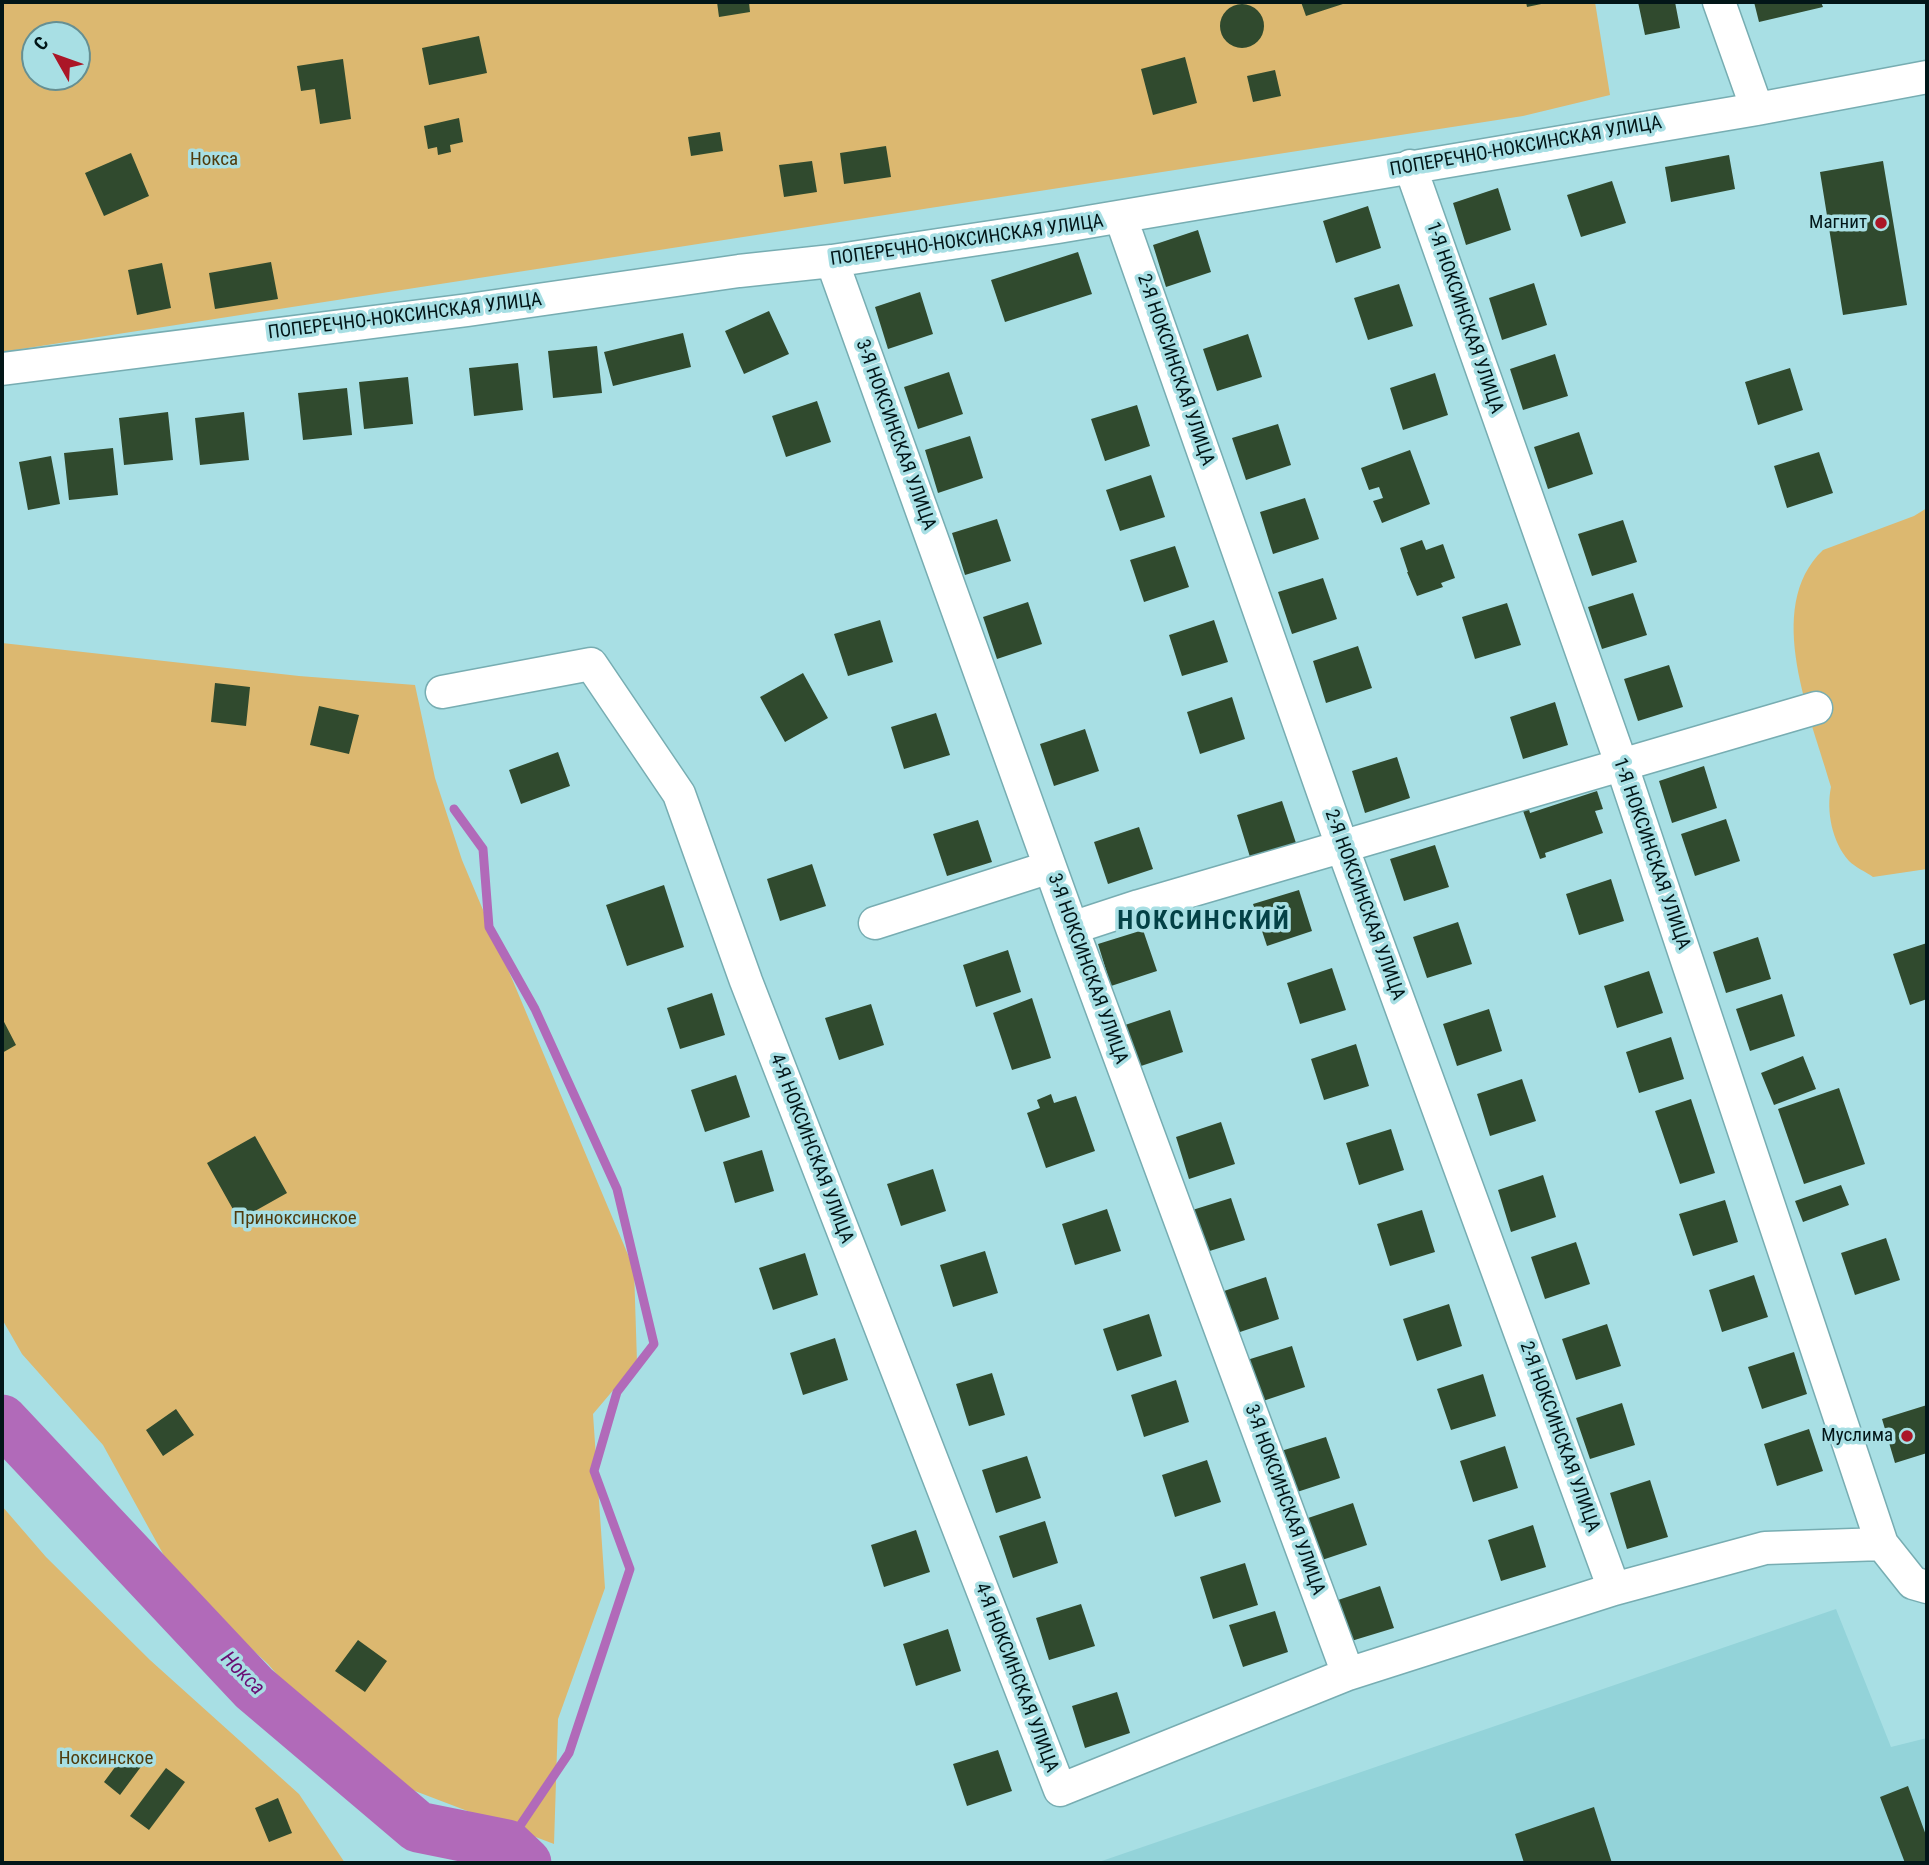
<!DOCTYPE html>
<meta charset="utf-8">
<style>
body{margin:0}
#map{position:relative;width:1929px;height:1865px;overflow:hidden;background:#a8dfe4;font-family:"Roboto Condensed",sans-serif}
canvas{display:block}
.frame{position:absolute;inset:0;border:4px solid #021618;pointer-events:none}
.north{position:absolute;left:21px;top:21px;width:70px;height:70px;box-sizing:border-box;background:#a8dfe4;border:2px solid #668f92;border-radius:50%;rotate:310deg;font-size:19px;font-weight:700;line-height:28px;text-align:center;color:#021618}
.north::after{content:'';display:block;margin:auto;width:24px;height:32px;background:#ab1627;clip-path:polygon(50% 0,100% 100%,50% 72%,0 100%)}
</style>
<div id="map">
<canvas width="1929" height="1865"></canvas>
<div class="frame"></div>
<div class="north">С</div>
</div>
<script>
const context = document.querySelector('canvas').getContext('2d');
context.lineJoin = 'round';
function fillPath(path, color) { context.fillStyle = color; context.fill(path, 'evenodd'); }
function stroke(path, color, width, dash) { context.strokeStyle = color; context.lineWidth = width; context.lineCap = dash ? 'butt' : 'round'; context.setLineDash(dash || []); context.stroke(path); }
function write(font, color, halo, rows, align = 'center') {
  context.font = font + ' "Roboto Condensed",sans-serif'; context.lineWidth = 7; context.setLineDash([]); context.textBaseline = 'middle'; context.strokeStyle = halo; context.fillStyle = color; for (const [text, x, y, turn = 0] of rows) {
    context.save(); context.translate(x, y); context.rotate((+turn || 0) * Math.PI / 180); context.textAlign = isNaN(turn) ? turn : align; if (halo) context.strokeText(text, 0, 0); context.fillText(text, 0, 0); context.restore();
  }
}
fillPath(new Path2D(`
 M1836,1609L1891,1747L1927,1738V1863H1096Z`), '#93d3d9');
fillPath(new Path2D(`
 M2,2H1595L1610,95L1523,116L2,352ZM35,35H77V77H35Z
 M1927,508V869L1873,877C1866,872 1855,867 1849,861C1832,842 1826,811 1831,787C1812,719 1762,608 1823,550L1914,516Z
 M2,643L299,676L415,685L435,778L462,860L634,1269L637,1362L593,1414L605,1588L558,1719L554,1844L394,1783L315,1719L268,1664L178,1581L103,1445L22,1354L2,1319Z
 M2,1506L46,1557L150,1660L299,1794L345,1863H2Z`), '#dcb870');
stroke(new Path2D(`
 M454,809L483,849L489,927L535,1009L617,1189L654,1344L617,1392L594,1471L630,1569L569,1753L507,1845`), '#b16ab9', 9);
stroke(new Path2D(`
 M2,1420L254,1688L418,1827L507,1845L526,1863`), '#b16ab9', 51);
fillPath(new Path2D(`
 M717,2H749L750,12L719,17Z
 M1301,2H1349L1306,16Z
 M1526,2H1546V3L1527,7Z
 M1638,2H1675L1680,28L1645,35Z
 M1754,2H1821L1823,7L1759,22Z
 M1220 26a22 22 0 1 1 44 0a22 22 0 1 1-44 0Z
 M479,36L487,73L429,85L422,48Z
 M1185,57L1197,103L1153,115L1141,69Z
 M343,59L351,119L320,124L315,89L301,91L297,66Z
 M1275,70L1281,96L1253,102L1247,76Z
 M459,118L463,142L450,145L451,152L438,155L437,147L428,149L424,126Z
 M720,132L723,151L691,156L688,137Z
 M886,146L891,177L844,184L840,153Z
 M131,153L149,196L104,216L85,173Z
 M1729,155L1735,189L1671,202L1665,167Z
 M812,161L817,192L784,197L779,165Z
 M1883,161L1907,305L1843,315L1820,172Z
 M1612,181L1626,223L1581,237L1567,195Z
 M1498,188L1511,230L1466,245L1453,203Z
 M1368,206L1381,248L1336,263L1323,221Z
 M1198,230L1211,272L1166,287L1153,245Z
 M1078,252L1092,294L1005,322L991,280Z
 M271,262L278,299L215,309L209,273Z
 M162,263L171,308L137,315L128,270Z
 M1534,283L1547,325L1502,340L1489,298Z
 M1399,284L1413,326L1368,340L1354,298Z
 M920,292L933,334L888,349L875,307Z
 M769,311L789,354L744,374L725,331Z
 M683,333L691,367L613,386L604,352Z
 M1248,334L1262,377L1217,391L1203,349Z
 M597,346L602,393L553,398L548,351Z
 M1555,354L1568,396L1523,410L1510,369Z
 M518,363L523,410L474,416L469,368Z
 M1790,368L1803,410L1758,425L1745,382Z
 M949,372L963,414L918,429L904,387Z
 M1435,373L1448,415L1403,430L1390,388Z
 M408,377L413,424L364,429L359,382Z
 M347,388L352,435L303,440L298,393Z
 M817,401L831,442L786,457L772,416Z
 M1137,405L1150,446L1105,461L1091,419Z
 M168,412L173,460L124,465L119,418Z
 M244,412L249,460L200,465L195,418Z
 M1278,424L1291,465L1246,480L1232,438Z
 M1579,432L1593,474L1548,489L1534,447Z
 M970,436L983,478L938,493L925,450Z
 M113,448L118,495L69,500L64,453Z
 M1410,450L1430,504L1382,523L1373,501L1383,498L1379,487L1369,490L1361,468Z
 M1819,452L1833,493L1787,508L1774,466Z
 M51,456L60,504L28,510L19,462Z
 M1151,475L1165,517L1120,531L1106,490Z
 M1305,498L1319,539L1273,554L1260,512Z
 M997,519L1011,561L965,575L952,533Z
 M1623,520L1637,562L1592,576L1578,534Z
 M1422,540L1426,550L1443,544L1455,578L1441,583L1443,587L1417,596L1407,572H1408L1400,548Z
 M1175,546L1189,587L1144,602L1130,560Z
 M1323,578L1337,619L1292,634L1278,592Z
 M1633,593L1647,635L1602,649L1588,607Z
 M1028,602L1042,644L997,659L983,617Z
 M1507,603L1521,645L1475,659L1462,617Z
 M880,620L893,662L848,676L834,634Z
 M1214,620L1228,662L1182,676L1169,635Z
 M1358,646L1372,688L1326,703L1313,661Z
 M1669,665L1683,707L1638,721L1624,679Z
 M803,673L828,718L785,742L760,697Z
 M215,683L250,687L246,726L211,722Z
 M1232,697L1245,739L1200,754L1187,712Z
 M1555,702L1568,745L1523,759L1510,717Z
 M319,706L359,715L349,754L310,745Z
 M936,713L950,755L904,769L891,727Z
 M1085,729L1099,771L1054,786L1040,744Z
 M558,752L570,786L521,804L509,770Z
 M1397,757L1410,798L1365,813L1352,771Z
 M1704,766L1717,808L1672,823L1659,781Z
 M1597,791L1603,809L1595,811L1603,833L1545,853L1546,857L1540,859L1522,808L1528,806L1530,813Z
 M1282,801L1296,843L1250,857L1237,815Z
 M1726,819L1740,861L1695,876L1681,834Z
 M978,820L992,862L947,876L933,834Z
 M1139,827L1153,869L1108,884L1094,842Z
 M1435,845L1449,887L1404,901L1390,859Z
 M812,864L826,906L780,921L767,879Z
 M1611,879L1624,921L1579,935L1566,894Z
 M664,885L684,947L627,966L606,905Z
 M1299,890L1312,931L1267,946L1253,904Z
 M1458,922L1472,964L1427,978L1413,937Z
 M1143,930L1157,971L1111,986L1098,944Z
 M1758,937L1771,979L1726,993L1713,952Z
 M1927,943V999L1910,1005L1893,954Z
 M1008,950L1021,992L976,1007L963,965Z
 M1332,968L1346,1010L1300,1024L1287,983Z
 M1649,971L1663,1013L1617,1028L1604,986Z
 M712,993L725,1035L680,1049L667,1008Z
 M1782,994L1795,1036L1750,1051L1736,1009Z
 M1032,998L1051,1058L1012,1070L993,1013Z
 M871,1004L884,1045L839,1060L825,1018Z
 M1489,1009L1502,1051L1457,1066L1443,1024Z
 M1170,1010L1183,1052L1138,1067L1125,1025Z
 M2,1018L16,1045L2,1053Z
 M1671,1037L1684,1079L1639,1093L1626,1052Z
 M1356,1044L1369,1086L1324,1100L1311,1059Z
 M1803,1056L1816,1089L1774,1105L1761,1073Z
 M736,1075L750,1117L705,1132L691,1090Z
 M1522,1079L1536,1121L1490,1136L1477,1094Z
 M1839,1088L1865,1164L1804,1184L1778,1109Z
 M1051,1094L1054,1103L1076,1096L1095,1151L1046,1168L1027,1113L1040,1108L1037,1100Z
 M1691,1099L1715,1173L1680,1184L1655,1111Z
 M1221,1122L1235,1164L1189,1179L1176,1137Z
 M1391,1129L1404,1170L1359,1185L1346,1143Z
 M255,1136L287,1193L239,1220L207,1163Z
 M762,1150L774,1191L735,1203L723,1162Z
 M933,1169L946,1211L901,1226L887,1184Z
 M1543,1175L1556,1217L1511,1232L1498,1190Z
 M1841,1185L1849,1205L1803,1222L1795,1201Z
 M1231,1198L1245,1240L1200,1254L1186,1212Z
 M1725,1200L1738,1242L1693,1256L1679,1214Z
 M1107,1209L1121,1251L1075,1265L1062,1224Z
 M1422,1210L1435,1252L1390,1266L1377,1224Z
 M1886,1238L1900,1280L1855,1295L1841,1253Z
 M1576,1242L1590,1284L1545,1299L1531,1257Z
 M985,1251L998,1293L953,1307L940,1265Z
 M805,1253L818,1295L773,1310L759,1268Z
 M1754,1275L1768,1317L1722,1332L1709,1290Z
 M1266,1277L1279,1319L1234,1334L1221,1292Z
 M1449,1304L1462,1346L1417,1361L1403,1319Z
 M1149,1314L1162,1356L1117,1371L1103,1329Z
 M1607,1324L1621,1366L1576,1380L1562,1339Z
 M835,1338L848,1380L803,1395L790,1353Z
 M1292,1346L1305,1387L1260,1402L1247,1360Z
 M1794,1352L1807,1394L1762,1409L1748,1367Z
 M992,1373L1005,1415L969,1426L956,1384Z
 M1483,1374L1496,1416L1451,1430L1437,1389Z
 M1176,1380L1189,1422L1144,1437L1131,1395Z
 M1622,1403L1635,1445L1590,1459L1576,1418Z
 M1927,1405V1453L1895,1463L1882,1419Z
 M176,1409L194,1435L163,1456L146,1430Z
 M1809,1429L1823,1471L1777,1486L1764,1444Z
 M1326,1437L1340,1478L1294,1493L1281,1451Z
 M1505,1446L1518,1488L1473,1502L1460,1461Z
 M1027,1456L1041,1498L996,1513L982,1470Z
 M1207,1460L1221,1502L1175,1517L1162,1475Z
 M1650,1480L1668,1537L1627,1549L1610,1493Z
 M1353,1503L1367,1545L1322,1560L1308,1518Z
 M1045,1521L1058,1563L1013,1578L999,1536Z
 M1533,1525L1546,1567L1501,1581L1488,1540Z
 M916,1530L930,1572L884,1587L871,1545Z
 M1245,1563L1258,1605L1213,1619L1200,1577Z
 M1380,1586L1394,1628L1348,1642L1335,1601Z
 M1081,1604L1095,1646L1049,1660L1036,1618Z
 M1275,1611L1288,1652L1243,1667L1229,1625Z
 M948,1629L961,1671L916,1686L903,1644Z
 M358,1640L387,1661L365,1692L335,1671Z
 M1117,1692L1130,1733L1085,1748L1072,1706Z
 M998,1750L1012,1791L967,1806L953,1764Z
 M127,1751L143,1764L120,1795L104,1782Z
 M166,1768L185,1782L149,1830L130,1816Z
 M1908,1786L1927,1838V1863H1905L1880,1797Z
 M278,1798L292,1833L269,1842L255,1808Z
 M1594,1807L1612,1863H1524L1515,1834Z`), '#304a2e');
const minor = new Path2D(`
 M1719,2L1757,109
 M1410,166L1622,766L1882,1544
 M1121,218L1342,846L1614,1589
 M832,261L1072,928L1348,1674
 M2,369L468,310L739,271L832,261L1058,227L1757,109L1927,77
 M442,692L591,664L679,794L746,981L1060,1790L1348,1674L1614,1589L1765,1548L1882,1544L1913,1583L1927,1587
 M875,923L1050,867
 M1072,928L1139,906L1816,708`);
stroke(minor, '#77adb2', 35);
stroke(minor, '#fff', 32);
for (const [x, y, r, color] of [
 [1881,223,7,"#ab1627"],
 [1907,1436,7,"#ab1627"]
]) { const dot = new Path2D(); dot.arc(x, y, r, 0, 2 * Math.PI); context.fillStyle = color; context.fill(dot); stroke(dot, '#a8dfe4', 2.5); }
write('19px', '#021618', '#a8dfe4', [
 ["ПОПЕРЕЧНО-НОКСИНСКАЯ УЛИЦА",1526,147,-10],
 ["ПОПЕРЕЧНО-НОКСИНСКАЯ УЛИЦА",967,241,-8],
 ["ПОПЕРЕЧНО-НОКСИНСКАЯ УЛИЦА",405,317,-7],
 ["1-Я НОКСИНСКАЯ УЛИЦА",1464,318,71],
 ["2-Я НОКСИНСКАЯ УЛИЦА",1175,370,71],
 ["3-Я НОКСИНСКАЯ УЛИЦА",895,435,70],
 ["1-Я НОКСИНСКАЯ УЛИЦА",1651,854,71],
 ["2-Я НОКСИНСКАЯ УЛИЦА",1364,905,70],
 ["3-Я НОКСИНСКАЯ УЛИЦА",1087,969,70],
 ["4-Я НОКСИНСКАЯ УЛИЦА",811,1149,69],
 ["2-Я НОКСИНСКАЯ УЛИЦА",1559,1437,70],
 ["3-Я НОКСИНСКАЯ УЛИЦА",1284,1500,70],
 ["4-Я НОКСИНСКАЯ УЛИЦА",1016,1678,69]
]);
write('19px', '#503b0c', '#a8dfe4', [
 ["Нокса",214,160],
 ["Приноксинское",295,1219],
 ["Ноксинское",106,1759]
]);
write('19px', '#021618', '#a8dfe4', [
 ["Магнит",1867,223],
 ["Муслима",1893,1436]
], 'right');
write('italic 21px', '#6a0e74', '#a8dfe4', [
 ["Нокса",242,1674,45]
]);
context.letterSpacing = '2px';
write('bold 26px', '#034146', '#a8dfe4', [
 ["НОКСИНСКИЙ",1204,922]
]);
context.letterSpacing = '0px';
</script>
